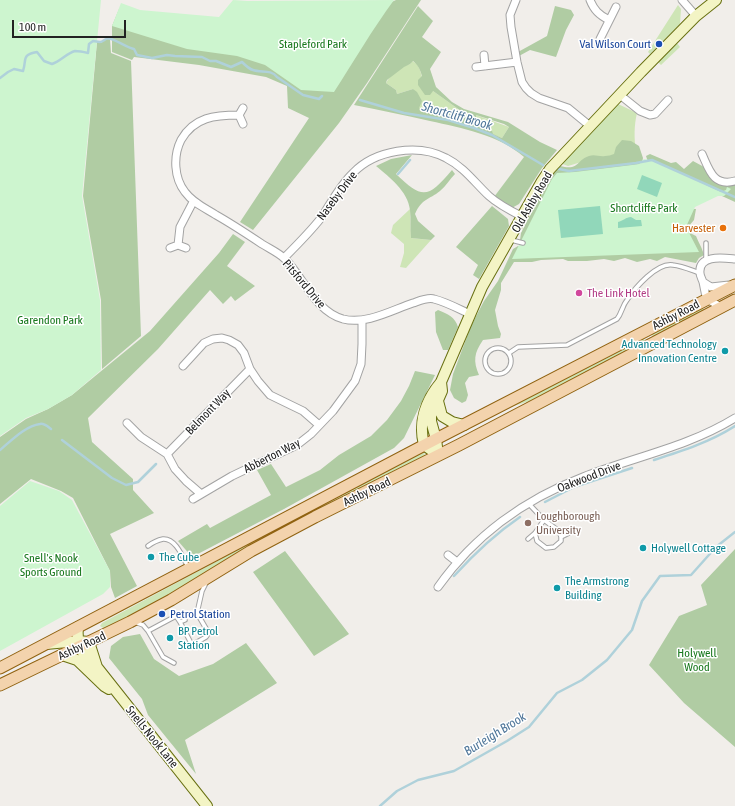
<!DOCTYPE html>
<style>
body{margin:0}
#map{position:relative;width:735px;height:806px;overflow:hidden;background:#f1eeea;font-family:"Asap Condensed",sans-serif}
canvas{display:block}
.scale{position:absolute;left:12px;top:20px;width:114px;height:18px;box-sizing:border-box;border:2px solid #222;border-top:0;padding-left:5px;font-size:12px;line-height:14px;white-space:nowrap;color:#222;-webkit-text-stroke:3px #fff;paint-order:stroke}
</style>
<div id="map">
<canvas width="735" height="806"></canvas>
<div class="scale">100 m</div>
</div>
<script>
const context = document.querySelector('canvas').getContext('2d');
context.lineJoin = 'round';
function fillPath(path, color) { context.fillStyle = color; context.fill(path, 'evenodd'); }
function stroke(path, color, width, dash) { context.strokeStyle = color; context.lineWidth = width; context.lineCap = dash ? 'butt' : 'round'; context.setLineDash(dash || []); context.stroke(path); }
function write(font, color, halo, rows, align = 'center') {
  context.font = font + ' "Asap Condensed",sans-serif'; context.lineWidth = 3; context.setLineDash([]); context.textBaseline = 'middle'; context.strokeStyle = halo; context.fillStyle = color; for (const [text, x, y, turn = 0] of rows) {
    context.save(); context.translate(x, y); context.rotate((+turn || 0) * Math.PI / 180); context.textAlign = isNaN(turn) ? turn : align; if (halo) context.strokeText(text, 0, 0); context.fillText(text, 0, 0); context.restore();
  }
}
fillPath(new Path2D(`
 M678,5L681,9L680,24L650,54L648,52Z
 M677,43L680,47L661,65L658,62Z
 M412,61L417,64L420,70L422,77L433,91L461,111L471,114L475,117H463L448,110L444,114L439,112L433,106L425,112L418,108L413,89L397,94L396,90L386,83C390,75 401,66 410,64Z
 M618,104L637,113C634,126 634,138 636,151L588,160L568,166L560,163Z
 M476,115L509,127L502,138L492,134V131L476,122Z
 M410,209L411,238L431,240L406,268L400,267L404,253V244L391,233L393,225Z
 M702,307L704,310L702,312L653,337L651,332Z
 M643,337L645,341L533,400L507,408Z
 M420,452H424L425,456L424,457L247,548L159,601L105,629L100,626L102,623Z`), '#cee5b6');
fillPath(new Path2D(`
 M396,0H421L367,83L339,123L253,230L240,222L309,118L288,108L287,86L266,77L199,65L134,57L132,60L112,52V26L119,9L141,28L387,4Z
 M418,6L433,21L422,37L441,52L430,69L436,87L452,102L464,109L508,122L540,142L557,150L542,168L519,204L510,209L494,197L524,157C499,135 462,128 430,121C405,115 379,110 354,105ZM413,61C418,65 420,69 422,76L418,80V85L425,95H430L433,91L461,111L471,114L475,117H462L448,110L444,114C438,111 435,106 429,105L424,112L419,108L422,101L417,92L413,89L397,94L396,90L386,83L387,80L404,67L410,64ZM476,115L504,124L509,127L502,138L493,134L492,131L476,123Z
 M555,6L571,10L574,15L566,30L556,57L530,50L519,56L518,52L547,36Z
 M106,39H110L111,53L131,61L141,336L102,369L101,300L83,196L97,42L101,43Z
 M622,140L631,141L639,146L643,158L641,167L525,241L520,240L521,233C533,211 542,185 560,166C580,171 576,160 589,156C595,154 599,157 605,156C608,156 611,155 614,154L616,147Z
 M650,154L671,163L676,162L684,169L693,161L704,167C710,182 721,183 735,182V202L648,162L646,156Z
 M412,155L396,174C423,200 428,198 452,170L455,174C450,179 446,186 440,191C429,200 422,198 415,214L418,221L435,236L431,240L411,238C410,229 411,219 410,210C408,191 389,177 376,166L391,159Z
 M492,206L508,219L509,226L479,279L473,275L478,265L456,247Z
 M691,209H696L694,220L688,227L692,234L696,236C698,241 703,250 704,255L699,258L696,263L665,257L657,261L650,259L637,262L625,258L614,261L604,259L587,261H568L563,259L541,260L532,262H514L501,283V290L495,310L498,326L501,334L500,338L483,340C474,353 473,361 479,375L469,377L465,383L468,395L466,401L462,403L454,398L450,390L453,374L471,326L484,301L498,281L513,249L518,246L526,247L680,231Z
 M233,234L245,242L227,266L255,286L235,301L231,296L223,304L210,290L158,349L88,418L92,442L133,479V490L154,513L110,534L137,586L115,598L111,587L110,571L73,498L61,491L31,479L0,504V437L26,419L48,409L72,395L150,331L219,253Z
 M438,310C448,314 455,317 458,327L448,350H443L436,332L435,312Z
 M415,371L435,375L404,438L394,448L284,509L192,557L178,541L207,524L210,528L271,495L257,470L271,464L286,487L320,470L339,455L371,436L387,420L401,401L409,386Z
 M735,549V747L684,703L649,665L679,616L707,605L701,585Z
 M285,551L349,634L314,656L253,572Z
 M140,634L154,659L179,676L213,664L246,643L277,683L185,740L196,774L148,715L142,699L109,658L111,646L123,637Z`), '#b0cca3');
fillPath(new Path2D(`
 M0,0H101L82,196L100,300L101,370L72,395L48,409L26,418L0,436Z
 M233,0L247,1L394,0C372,30 354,61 334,92L301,90L265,65L237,56L187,49L112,26L121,3L140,10L219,17Z
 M644,159L653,161L672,169L721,192L726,190L727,187L731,189L724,196H718L695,207L686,227L699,252L512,259L552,179L557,173L575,172L632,165L639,164Z
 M30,481L59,491L72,500L110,571V587L103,594L0,651V506Z`), '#cdf5cf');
fillPath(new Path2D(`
 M642,175L662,183L657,197L637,189Z
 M600,206L603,234L561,238L558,210Z
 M631,217L636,220H641L642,226L618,228V222C623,221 626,217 631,217Z`), '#91d7ba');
stroke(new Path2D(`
 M0,78L8,72L14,69L23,71C27,59 21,55 37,52L44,61L52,64C61,61 67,53 75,51C79,51 84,52 88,53L89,44L93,41L100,42C102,42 104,40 106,39C111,36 127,48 134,49L137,55L152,58L167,55L175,56L202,57L210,61H216L231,67L242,62C245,65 249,69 253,70C261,73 271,69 277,77L303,95L319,99L322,96
 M360,100L404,113L448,120L474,128L492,135L543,165
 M559,169L569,171L636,163L652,160L735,197
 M398,174L410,160
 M62,440L112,478L126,485L138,482L156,464
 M0,450C11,441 25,426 40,424C44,423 47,426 51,429
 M654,460C682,451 710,442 735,426
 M545,502L574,487L632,468
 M454,576C474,554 495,534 520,517
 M380,806L397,791L418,780L454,771L507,741L529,727L557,693L582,680L607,660L632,630L642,601L660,576L691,575L716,547L735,532`), '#afd1da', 2.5);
const lane = new Path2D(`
 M511,240L523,243
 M706,243V260
 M485 361a13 13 0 1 1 26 0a13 13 0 1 1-26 0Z
 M509,353L518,347L567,345L617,319C622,313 622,306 627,300C635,288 657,262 673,265C682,266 691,270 700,273
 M529,504L544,520L559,531L561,537V541L554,547L546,548L537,541L535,533
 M561,537L569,533
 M528,539L535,533L544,520L554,516
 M148,546C152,543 158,540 163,539C176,538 183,558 188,567
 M193,615L197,613L202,591L206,583
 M135,622L143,625L148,631L176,616L180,622L185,620
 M180,622L192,645L206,637L208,634V632L197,613
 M148,631L163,657L174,663`);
const street = new Path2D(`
 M516,0L510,15L511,27L517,62L522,82L526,88L531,93L539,98L568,108L590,126
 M590,0C594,10 599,15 609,20
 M682,0L696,16
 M600,39L616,7
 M484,55L485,66
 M476,67L517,62
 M620,95L640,111L650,115L655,114L668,100
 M243,108L239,115L243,124
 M239,115C215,115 194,117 181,140C173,156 174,178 185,192C193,203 205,208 216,215C232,224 247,234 262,244C270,249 279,253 285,259C304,278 315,311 343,319C366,325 392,310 413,303C419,301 428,297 434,299C446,302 459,309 470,314
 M702,154C709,169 713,187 735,181
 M178,245L180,227L193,202
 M170,248L178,245L186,248
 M284,258C297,245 310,232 321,218C331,203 340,185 353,173C375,150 418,143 446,158C464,167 475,183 489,196C499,205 511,211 523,217
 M703,282L711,287L729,285
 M721,307C703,297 707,300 703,282C702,279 700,276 700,273C698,254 724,258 735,259
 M183,366L204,343L213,339L222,338L229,340L238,345L244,353L250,369L258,381L270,395L303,411L319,425
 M127,423L141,437L167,454L175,469L186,481L201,494
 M167,454L250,369
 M193,499L232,476L297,445L311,434L333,411L355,381L361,364L362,344V320
 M448,555L457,562
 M438,587C474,536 525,499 583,477C634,457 688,447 735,418`);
const secondary = new Path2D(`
 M438,401L442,416L452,422L464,425
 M438,455L424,445C418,422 426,400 441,382L482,287L542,181L550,169L641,72L696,16L716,0
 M438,455L436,439L431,421V416L442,391L441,382
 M78,627C76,644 83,658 97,667L207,806
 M46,644L78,641L89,642L97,667
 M62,655L77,660L104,686L109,689`);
const primary = new Path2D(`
 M0,668L436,439L735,285
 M0,685L130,622L171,600L251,551L315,517L459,445L735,300`);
stroke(lane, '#a3a3a3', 5.5);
stroke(street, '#a3a3a3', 9);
stroke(secondary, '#697111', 12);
stroke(primary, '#906210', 13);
stroke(lane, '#fff', 3.5);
stroke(street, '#fff', 7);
stroke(secondary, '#f3f4c5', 10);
stroke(primary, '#f3d3ad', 11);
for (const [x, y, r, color] of [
 [659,44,4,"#1a4fb4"],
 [723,228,4,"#e8710a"],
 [579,293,4,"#d1479c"],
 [725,351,4,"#0f9aa8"],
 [528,523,4,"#8d6e63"],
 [643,548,4,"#0f9aa8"],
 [151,557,4,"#0f9aa8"],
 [557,588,4,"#0f9aa8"],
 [162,614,4,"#1a4fb4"],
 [170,638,4,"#0f9aa8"]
]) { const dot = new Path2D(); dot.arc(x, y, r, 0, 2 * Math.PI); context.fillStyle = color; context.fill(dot); stroke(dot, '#fff', 1.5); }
write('12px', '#18781d', '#fff', [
 ["Stapleford Park",313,44],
 ["Shortcliffe Park",644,208],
 ["Garendon Park",50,320],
 ["Snell's Nook",51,558],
 ["Sports Ground",51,572],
 ["Holywell",697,653],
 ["Wood",697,667]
]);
write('12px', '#164399', '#fff', [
 ["Val Wilson Court",651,44],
 ["Petrol Station",170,614,"left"]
], 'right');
write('12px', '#222', '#fff', [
 ["Naseby Drive",337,196,-53],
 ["Old Ashby Road",532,202,-60],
 ["Pitsford Drive",304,284,50],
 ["Ashby Road",676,315,-27],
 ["Belmont Way",208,412,-46],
 ["Abberton Way",272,456,-27],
 ["Oakwood Drive",589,477,-21],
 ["Ashby Road",367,492,-26],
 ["Ashby Road",82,646,-25],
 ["Snells Nook Lane",152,737,51]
]);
write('12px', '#c56008', '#fff', [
 ["Harvester",715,228]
], 'right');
write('12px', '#b23c85', '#fff', [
 ["The Link Hotel",587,293]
], 'left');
write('12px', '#0d838f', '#fff', [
 ["Advanced Technology",717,344,"right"],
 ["Innovation Centre",717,358,"right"],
 ["Holywell Cottage",651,548],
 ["The Cube",159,557],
 ["The Armstrong",565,581],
 ["Building",565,595],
 ["BP Petrol",178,631],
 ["Station",178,645]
], 'left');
write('12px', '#785e54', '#fff', [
 ["Loughborough",536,516],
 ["University",536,530]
], 'left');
write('italic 13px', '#50779a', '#fff', [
 ["Shortcliff Brook",457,116,16],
 ["Burleigh Brook",495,734,-32]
]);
</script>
